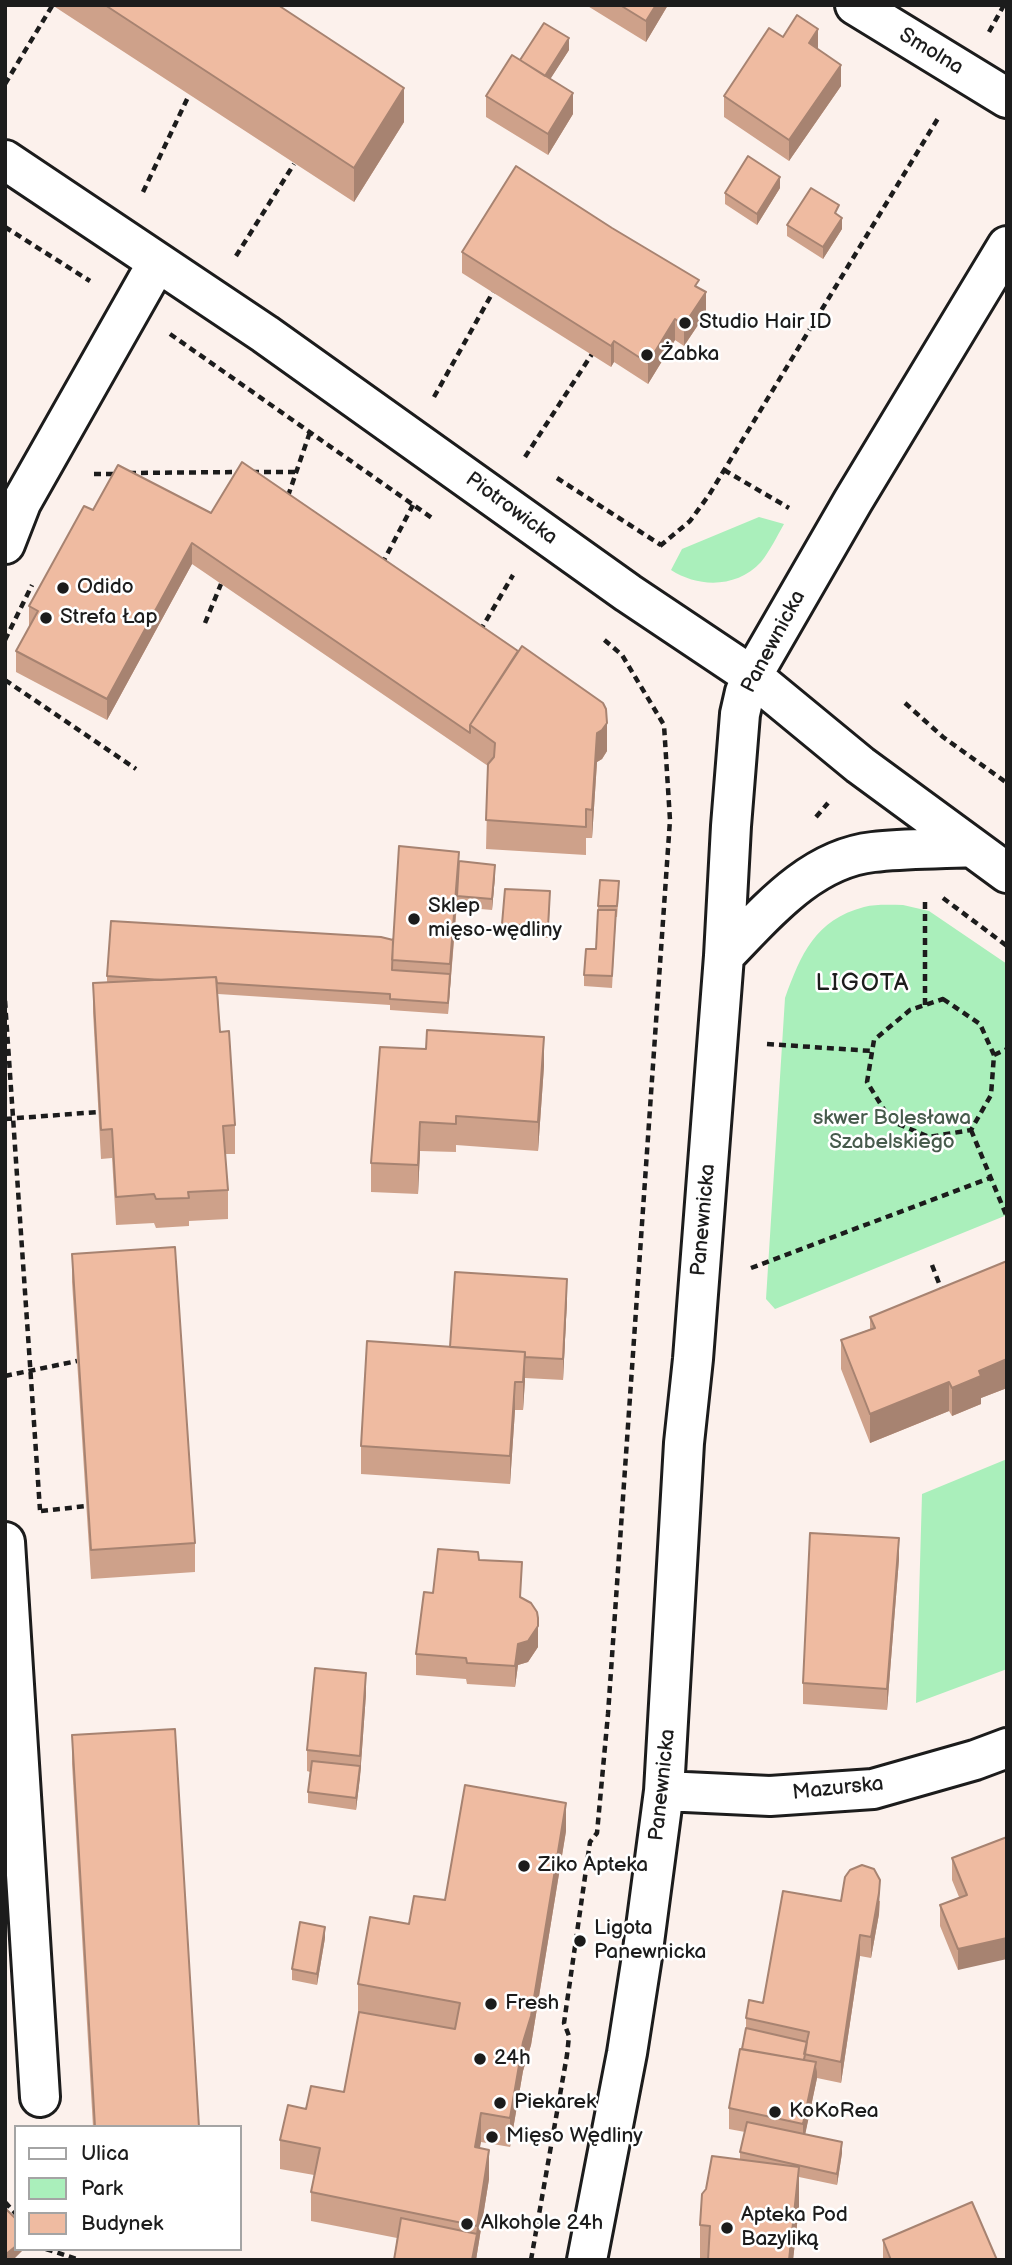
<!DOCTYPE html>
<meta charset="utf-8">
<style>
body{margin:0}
#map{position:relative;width:1012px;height:2265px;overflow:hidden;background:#fcf1ec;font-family:"Balsamiq Sans",sans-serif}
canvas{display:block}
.frame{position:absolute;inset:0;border:7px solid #1c1c1c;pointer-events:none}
.legend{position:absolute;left:14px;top:2125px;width:228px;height:126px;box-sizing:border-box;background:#fff;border:2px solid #a4a4a4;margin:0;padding:9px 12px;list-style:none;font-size:21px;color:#1c1c1c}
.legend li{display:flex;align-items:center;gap:14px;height:35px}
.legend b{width:35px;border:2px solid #a4a4a4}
</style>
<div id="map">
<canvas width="1012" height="2265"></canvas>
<div class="frame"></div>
<ul class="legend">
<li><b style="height:9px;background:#fff"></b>Ulica</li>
<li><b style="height:19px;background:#aaefbb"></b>Park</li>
<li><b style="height:19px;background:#efbba1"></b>Budynek</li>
</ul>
</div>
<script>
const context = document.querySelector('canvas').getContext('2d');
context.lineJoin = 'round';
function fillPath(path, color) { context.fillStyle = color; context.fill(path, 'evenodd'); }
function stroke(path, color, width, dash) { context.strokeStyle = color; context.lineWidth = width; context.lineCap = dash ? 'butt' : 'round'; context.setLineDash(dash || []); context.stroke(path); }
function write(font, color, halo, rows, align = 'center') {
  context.font = font + ' "Balsamiq Sans",sans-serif'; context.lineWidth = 5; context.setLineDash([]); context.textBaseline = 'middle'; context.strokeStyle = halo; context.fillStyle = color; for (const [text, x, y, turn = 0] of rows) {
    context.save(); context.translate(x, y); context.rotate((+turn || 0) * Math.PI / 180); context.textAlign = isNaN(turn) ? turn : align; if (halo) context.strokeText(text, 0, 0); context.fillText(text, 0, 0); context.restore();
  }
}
fillPath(new Path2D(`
 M759,517L784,524C777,536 770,551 761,562C737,588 699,588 671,570L682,549Z
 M903,905L929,911L1007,964V1215L775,1309L766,1299L785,998C801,954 815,920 864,907C876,904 890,905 903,905Z
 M1007,1459V1669L916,1703L922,1494Z`), '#aaefbb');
const minor = new Path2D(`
 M855,5L1007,98
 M5,160L265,334L628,593L752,676L860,765L1007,873
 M5,544L21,503L157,263
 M724,956C766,913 810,859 873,852C905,848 938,849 971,847
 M5,1542L40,2097
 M664,1791L770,1796L873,1789L975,1760L1007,1748
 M587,2260L627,2053L643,1950L664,1791L684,1443L693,1359L724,956L731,826L740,714L745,692L752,676L853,501L1007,246`);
stroke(minor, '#1c1c1c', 44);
stroke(new Path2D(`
 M989,32L1004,5
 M5,84L52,6
 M143,192L189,95
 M5,227L90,281
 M236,256L294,164
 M170,334L432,518
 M434,397L493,292
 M525,457L592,354
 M724,470L789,508
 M252,472H296
 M129,473L240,472
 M94,474H117
 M557,478L661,545
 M288,496L310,432
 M660,546L690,521L709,495L940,115
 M382,564L413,505
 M205,623L221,584
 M480,631L513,575
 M5,640L32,585
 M5,680L136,769
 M905,703L943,737L1007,783
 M816,817L828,803
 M943,898L1007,946
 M943,999L980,1024L994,1055L991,1095L971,1130L929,1137L891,1121L867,1082L874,1040L910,1010Z
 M5,1001L40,1510
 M925,1005V898
 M767,1044L872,1051
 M994,1055L1007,1049
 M5,1119L98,1112
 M971,1130L1007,1217
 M932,1265L942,1291
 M751,1268L990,1178
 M5,1376L77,1361
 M41,1511L87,1506
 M5,2202L16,2214
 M46,2249L80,2260
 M531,2260L567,2055L569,2036L564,2023L590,1842L597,1833L608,1714L670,820L664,725L622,655L602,638`), '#1c1c1c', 4.5, [7, 5]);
stroke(minor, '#fff', 38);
fillPath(new Path2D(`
 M52,5H278L404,122L354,202Z
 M586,5H668L646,42Z
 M783,37L818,50L841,86L789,161L724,117V96Z
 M569,50L550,79L573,114L548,155L486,117V96L520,60Z
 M780,188L757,225L725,204V193Z
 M839,216L842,229L823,259L787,236V225Z
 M462,252L699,288L706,313L684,346L675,340L648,384L614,362L611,367L462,273Z
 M118,465L607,751L602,759L597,762L592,838H586V855L486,849L488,766L192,564L107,720L16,672V651L29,628V606L93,510Z
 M459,861L495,876L492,910L457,907V904L448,1014L390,1010V1005L218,994L220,1032L235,1125V1154H225L228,1190V1219L189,1221V1226L156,1228L154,1223L116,1225L112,1158L101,1159L93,1012V983H107V976L393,940Z
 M619,892L617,917H616L612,988L584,986V975L596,949L598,906Z
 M550,903L548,938L502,935V924Z
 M380,1047L544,1066L538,1151L456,1145V1152L420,1151L418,1194L371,1192V1163Z
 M72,1254L195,1543V1572L91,1579L72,1282Z
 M1007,1261V1388L981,1398V1404L952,1416L949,1411L870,1443L841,1369V1340L870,1329V1317Z
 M567,1300L563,1380L525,1378L523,1410H515L510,1484L361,1474V1446L450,1347Z
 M899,1559L887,1710L803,1704V1683Z
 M479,1560L521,1597L538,1639V1647L528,1662L518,1665L515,1687L467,1684L466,1679L416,1675V1654L433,1593Z
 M366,1694L360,1777L356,1810L308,1803V1792L310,1772L307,1771V1750Z
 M72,1735L199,2127H93L72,1764Z
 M566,1831L531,2045L523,2071L510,2147L481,2142L479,2148L489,2179L476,2260H394L397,2238L311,2221V2192L314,2175L280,2169V2140L306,2109L344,2092L359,2013L358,2012V1984L409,1924L445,1900Z
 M1007,1837L958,1970L940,1926V1905L959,1897L952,1880V1858Z
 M841,1901H880L879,1914L871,1958L860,1956L841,2083L817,2078L805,2134L842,2153L837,2185L799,2177V2207L793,2260H700V2225L740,2159V2152L745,2132L729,2129V2108L742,2049L746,2028V2018L763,2003Z
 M325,1938L317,1985L292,1980V1969Z
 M883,2240L997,2260H883Z`), '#cea18a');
fillPath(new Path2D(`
 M656,5H668L646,42V21Z
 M818,29V50L809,43Z
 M569,38V50L542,92V81Z
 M841,65V86L789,161V140Z
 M404,88V122L354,202V168Z
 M573,93V114L548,155V134Z
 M780,177V188L757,225V214Z
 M842,218V229L823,259V247Z
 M706,292V313L684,346V325Z
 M675,319V340L648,384V363Z
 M614,341V362L611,367V346Z
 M192,543V564L107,720V699Z
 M607,723V751L602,759L597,762L592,838V810L597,733Z
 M459,852V873L448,1014L450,964Z
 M495,865V876L492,910V899Z
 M544,1037V1066L538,1151V1122Z
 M420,1122V1151L418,1194V1165Z
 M567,1279V1300L563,1380V1359Z
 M525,1352V1381L523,1410V1382Z
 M1007,1359V1388L981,1398V1404L952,1416V1388L979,1371Z
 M515,1382V1410L510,1484V1456Z
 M949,1382V1411L870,1443V1414Z
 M899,1538V1559L887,1710V1689Z
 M538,1618V1647L528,1662L518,1665L515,1687V1666L518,1644Z
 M366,1673V1694L360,1777L356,1810V1798L360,1766Z
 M566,1803V1831L531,2045L523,2071L510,2147V2118Z
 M880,1880L879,1914L871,1958V1937Z
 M325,1927V1938L317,1985V1974Z
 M860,1935V1956L841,2083V2062Z
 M1007,1938V1959L958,1970V1949Z
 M816,2062V2072L817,2067V2078L803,2145V2124Z
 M481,2113V2142L475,2176V2147Z
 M842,2142V2153L837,2185V2174Z
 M489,2150V2179L476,2260H472Z
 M799,2167V2207L793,2260H789Z
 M16,2246V2249H24L13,2260H5V2255Z`), '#a78371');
const building = new Path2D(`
 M105,5H278L404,88L354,168Z
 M620,5H656L646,21Z
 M797,15L818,29L809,43L841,65L789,140L724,96L769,28L783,37Z
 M544,23L569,38L545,76L520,60Z
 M512,55L573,93L548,134L486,96Z
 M748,156L780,177L757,214L725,193Z
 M516,166L612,228L699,280L695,286L706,292L684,325L675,319L648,363L614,341L611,346L462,252Z
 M811,188L839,205L835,213L842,218L823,247L787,225Z
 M242,462L518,651L470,725V733L192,543L107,699L16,651L38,611L29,606L84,506L93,510L118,465L211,513Z
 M522,646L603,703L606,709L607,723L602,730L597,733L592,810L586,809V827L486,820L488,764L494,757L495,743L470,725Z
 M399,846L459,852L450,964L392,960Z
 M459,861L495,865L492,899L457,896Z
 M600,880L619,881L617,906H598Z
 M505,889L550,891L548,927L502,924Z
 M598,910H616L612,976L584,975L586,949H596Z
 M111,921L381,937L393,940L392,970L450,974L448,1003L390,999V994L217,983L216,977L161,980L107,976Z
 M216,977L220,1032L229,1031L235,1125L223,1126L228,1190L188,1192L189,1198L156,1199L154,1194L116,1197L112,1129L101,1130L93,983Z
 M427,1030L544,1037L538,1122L456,1116V1124L420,1122L418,1165L371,1163L380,1047L426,1049Z
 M175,1247L195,1543L91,1550L72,1254Z
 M1007,1261V1359L979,1371L981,1376L952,1388L949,1382L870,1414L841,1340L875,1328L870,1317Z
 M455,1272L567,1279L563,1359L525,1357V1352L450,1347Z
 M367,1341L525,1352L523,1382H515L510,1456L361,1446Z
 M810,1533L899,1538L887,1689L803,1683Z
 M438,1549L478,1552L479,1560L522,1562L520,1597L531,1603L537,1612L538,1618V1626L528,1641L518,1644L515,1666L467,1663L466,1658L416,1654L424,1592L433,1593Z
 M315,1668L366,1673L360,1756L307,1750Z
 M175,1729L199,2127H95L72,1735Z
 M312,1761L360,1766L356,1798L308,1792Z
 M465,1785L566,1803L531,2016L523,2042L510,2118L481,2113L475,2147L489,2150L477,2226L311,2192L320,2148L280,2140L288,2105L306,2109L311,2086L344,2092L359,2012L455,2029L460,2003L358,1984L370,1917L409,1924L414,1896L445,1900Z
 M1007,1837V1938L958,1949L940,1905L967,1895L952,1858Z
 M862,1865L874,1869L880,1880L879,1893L871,1937L860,1935L841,2062L804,2054L809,2032L746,2018L749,2000L763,2003L783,1891L841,1901L845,1877L850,1870Z
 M300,1922L325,1927L317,1974L292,1969Z
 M746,2028L807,2042L804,2060L742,2049Z
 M740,2049L816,2062L803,2124L729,2108Z
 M747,2122L842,2142L837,2174L740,2152Z
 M712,2156L799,2167L789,2260H708L710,2226L700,2225L702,2194L706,2189Z
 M972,2202L997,2260H891L883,2240Z
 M5,2208L16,2219V2246L5,2255Z
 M401,2218L477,2234L472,2260H394Z`);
fillPath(building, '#efbba1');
stroke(building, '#a78371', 2);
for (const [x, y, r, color] of [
 [685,323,7,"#1c1c1c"],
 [647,355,7,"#1c1c1c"],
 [63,588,7,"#1c1c1c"],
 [46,618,7,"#1c1c1c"],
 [414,919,7,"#1c1c1c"],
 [524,1866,7,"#1c1c1c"],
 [580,1941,7,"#1c1c1c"],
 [491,2004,7,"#1c1c1c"],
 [480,2059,7,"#1c1c1c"],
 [500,2103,7,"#1c1c1c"],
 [775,2112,7,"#1c1c1c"],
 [492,2137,7,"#1c1c1c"],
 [467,2224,7,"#1c1c1c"],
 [727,2228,7,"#1c1c1c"]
]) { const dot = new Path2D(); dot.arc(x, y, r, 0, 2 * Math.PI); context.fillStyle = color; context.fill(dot); stroke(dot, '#fff', 2.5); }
write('21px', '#1c1c1c', '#fff', [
 ["Smolna",931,52,31],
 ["Piotrowicka",511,509,36],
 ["Panewnicka",774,642,-62],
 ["Panewnicka",704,1220,-85],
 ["Panewnicka",663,1785,-84],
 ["Mazurska",838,1789,-6]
]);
write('21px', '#1c1c1c', '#fff', [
 ["Studio Hair ID",699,323],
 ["Żabka",661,355],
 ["Odido",77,588],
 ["Strefa Łap",60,618],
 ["Sklep",428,907],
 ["mięso-wędliny",428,931],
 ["Ziko Apteka",538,1866],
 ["Ligota",594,1929],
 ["Panewnicka",594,1953],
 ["Fresh",505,2004],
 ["24h",494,2059],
 ["Piekarek",514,2103],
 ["KoKoRea",789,2112],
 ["Mięso Wędliny",506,2137],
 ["Apteka Pod",741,2216],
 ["Bazyliką",741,2240],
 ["Alkohole 24h",481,2224]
], 'left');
write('21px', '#475b4c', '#fff', [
 ["skwer Bolesława",892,1119],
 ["Szabelskiego",892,1143]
]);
context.letterSpacing = '2px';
write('24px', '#1c1c1c', '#fff', [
 ["LIGOTA",863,984]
]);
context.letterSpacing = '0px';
</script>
